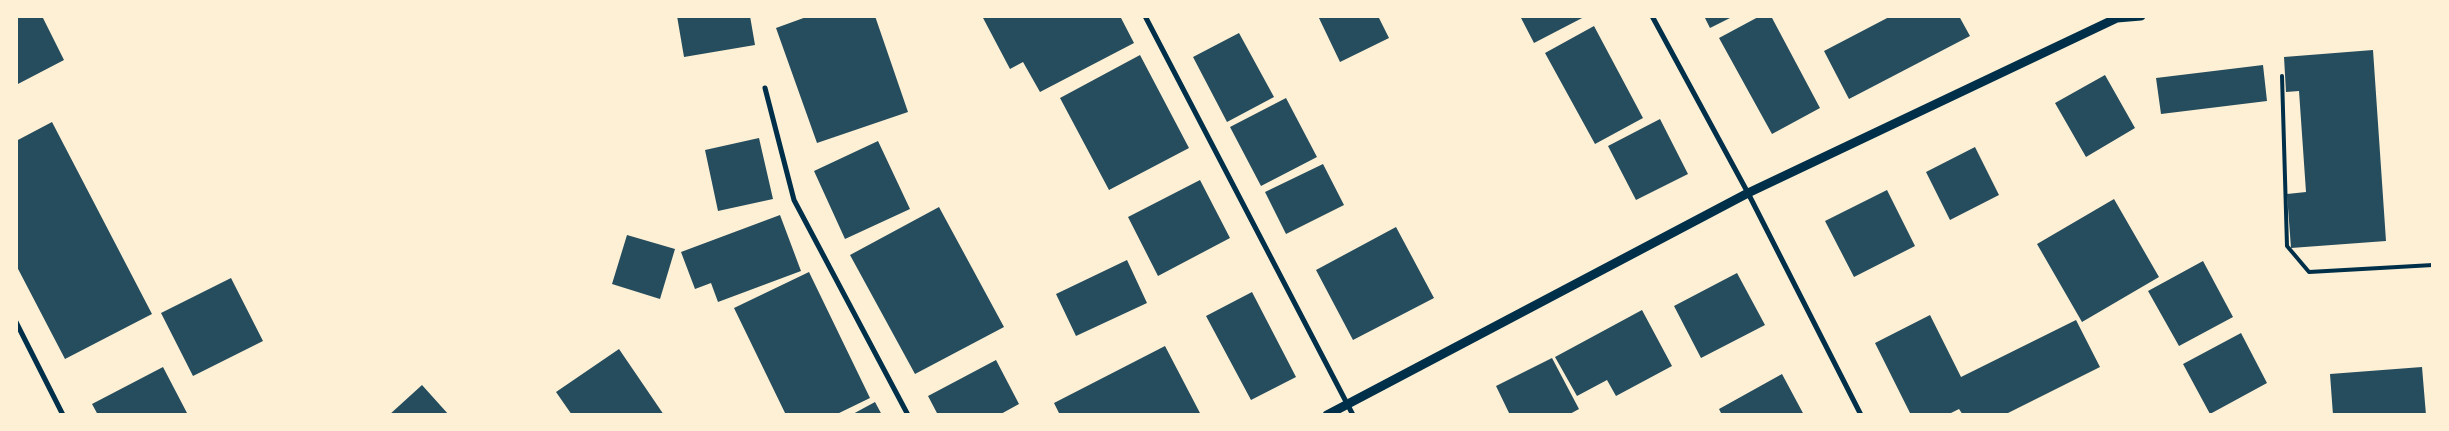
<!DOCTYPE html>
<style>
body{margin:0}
#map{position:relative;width:2449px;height:431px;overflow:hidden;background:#fdf0d5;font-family:Overpass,sans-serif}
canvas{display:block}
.frame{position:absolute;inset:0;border:18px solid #fdf0d5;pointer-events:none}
</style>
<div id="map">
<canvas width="2449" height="431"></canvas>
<div class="frame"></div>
</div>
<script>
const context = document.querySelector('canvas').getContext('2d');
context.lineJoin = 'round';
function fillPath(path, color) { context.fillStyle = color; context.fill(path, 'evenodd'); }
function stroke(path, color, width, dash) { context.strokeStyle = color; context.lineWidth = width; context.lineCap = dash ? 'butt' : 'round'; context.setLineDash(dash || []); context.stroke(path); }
fillPath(new Path2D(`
 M16,16H42L64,60L16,85Z
 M677,16H750L755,45L684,57Z
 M809,16H875L908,112L817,143L776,28Z
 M982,16H1120L1134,43L1040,92L1023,62L1010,69Z
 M1318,16H1378L1389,38L1340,62Z
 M1520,16H1586L1534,43Z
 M1704,16H1734L1710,28Z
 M1760,16H1771L1820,108L1772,134L1719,38Z
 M1891,16H1959L1970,36L1849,99L1824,51Z
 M1594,26L1643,118L1595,144L1545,53Z
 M1239,33L1274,97L1227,122L1193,57Z
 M2373,50L2386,241L2291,248L2287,194L2306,192L2299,91L2286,92L2284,57Z
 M1140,55L1189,148L1109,190L1060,98Z
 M2263,65L2267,101L2161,114L2156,78Z
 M2105,75L2135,128L2086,157L2055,103Z
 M1286,98L1317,157L1261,186L1230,127Z
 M1660,119L1688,174L1636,200L1608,146Z
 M52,122L152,314L65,359L16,265V141Z
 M759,138L773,199L718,211L705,150Z
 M878,141L910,209L845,239L814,171Z
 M1975,147L1999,195L1950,220L1926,172Z
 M1323,164L1344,205L1286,234L1265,192Z
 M1200,180L1230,238L1158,276L1128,217Z
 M1887,190L1915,246L1854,277L1825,221Z
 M2114,199L2159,277L2082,322L2037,244Z
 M939,207L1004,327L915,374L850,255Z
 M780,215L801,271L718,302L711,283L695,289L681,252Z
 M1396,227L1434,298L1353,340L1316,270Z
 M627,235L675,249L660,299L612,284Z
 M1127,260L1147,303L1076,336L1056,294Z
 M2203,261L2233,317L2179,346L2148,291Z
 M809,272L870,398L835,415H786L734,308Z
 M1737,273L1765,325L1701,358L1674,306Z
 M231,278L263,341L193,376L161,313Z
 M1252,292L1296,377L1251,400L1206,316Z
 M1642,310L1672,366L1616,396L1607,380L1577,396L1555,357Z
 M1930,315L1961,377L2076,320L2100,367L2004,415H1963L1959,409L1947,415H1911L1875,343Z
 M2241,333L2267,383L2210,414L2183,364Z
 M1165,346L1201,415H1060L1054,403Z
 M619,349L664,415H572L556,392Z
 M1552,358L1579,409L1568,415H1510L1496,386Z
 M996,360L1019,404L999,415H938L928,396Z
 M163,367L187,413L98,415L92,404Z
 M2422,367L2426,415H2333L2330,374Z
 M1782,374L1804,415H1722L1719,409Z
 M422,385L449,415H389Z
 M875,402L882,415H851Z`), '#264d5e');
stroke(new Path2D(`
 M2282,76L2287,246L2309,272L2433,265`), '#003049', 4);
stroke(new Path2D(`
 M1145,16L1353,415
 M1652,16L1748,193L1861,415
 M765,88L794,200L908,415
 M16,322L63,415`), '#003049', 5);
stroke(new Path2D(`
 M1327,415L1748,193L2117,18L2141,16`), '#003049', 9);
</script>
